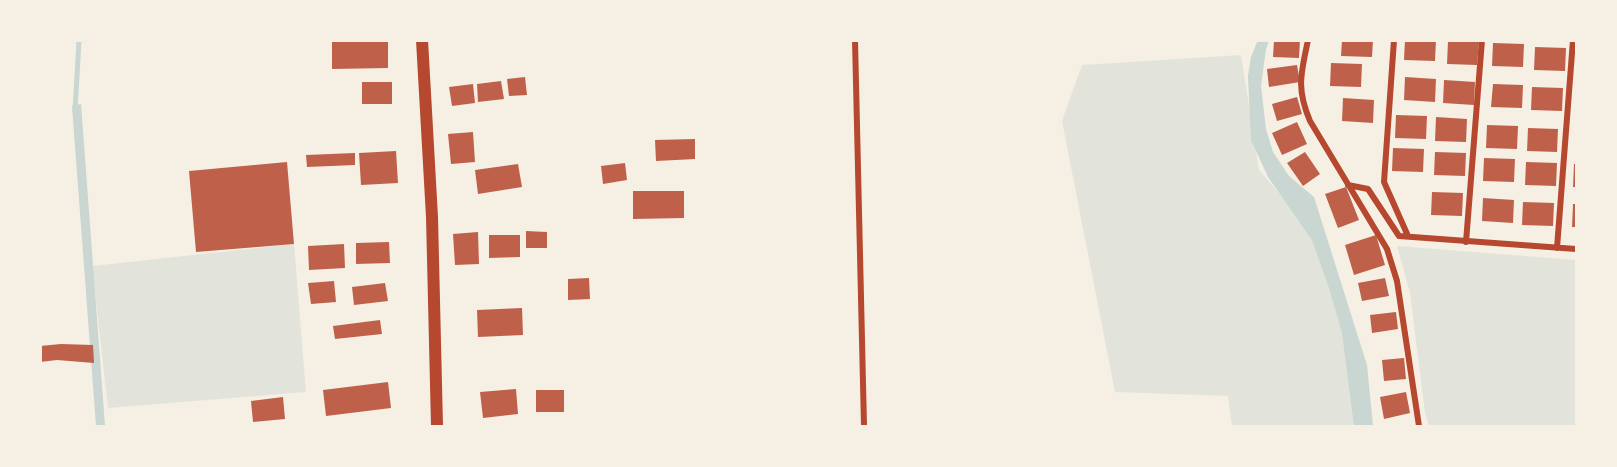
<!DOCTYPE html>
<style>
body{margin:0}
#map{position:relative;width:1617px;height:467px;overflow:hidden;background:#f6efe4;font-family:"Archivo Narrow",sans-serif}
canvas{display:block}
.frame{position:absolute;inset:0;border:42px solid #f6efe4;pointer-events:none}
</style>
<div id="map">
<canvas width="1617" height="467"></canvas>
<div class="frame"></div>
</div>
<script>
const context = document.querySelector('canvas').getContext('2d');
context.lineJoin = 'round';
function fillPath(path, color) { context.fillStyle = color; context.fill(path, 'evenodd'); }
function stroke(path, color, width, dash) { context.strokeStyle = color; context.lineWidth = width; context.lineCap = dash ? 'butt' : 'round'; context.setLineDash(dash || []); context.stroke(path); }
fillPath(new Path2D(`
 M1241,55L1259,170L1327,248L1361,426H1232L1228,396L1115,392L1062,121L1082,65Z
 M294,244L306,392L108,408L92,266Z
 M1397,246L1576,260V426H1429L1425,413L1410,293Z`), '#e2e4dc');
fillPath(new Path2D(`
 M1258,40L1269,41L1266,49L1261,86L1266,129L1273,152L1289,176L1314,197L1367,365L1373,426H1354L1342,333L1329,288L1312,240L1268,177L1251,140L1248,76L1251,57Z
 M81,104L105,426H96L72,106Z`), '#c9d6d2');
stroke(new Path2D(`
 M75,111L79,40`), '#c9d6d2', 5);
fillPath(new Path2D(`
 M332,40H388V68L332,69Z
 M1274,40H1300L1299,58L1273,57Z
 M1342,40H1373L1372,57L1341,56Z
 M1405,40H1436L1435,61L1404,60Z
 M1448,41L1479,42L1477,65L1447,64Z
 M1493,43L1524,44L1523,67L1492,66Z
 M1535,47L1566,48L1565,71L1534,70Z
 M1331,63L1362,64L1361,87L1330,86Z
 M1297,65L1300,82L1269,87L1267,69Z
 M525,77L527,95L509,96L507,79Z
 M1405,77L1436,79L1435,102L1404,100Z
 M1444,80L1475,82L1474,105L1443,103Z
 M501,81L504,99L478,102L477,84Z
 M362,82H392V104H362Z
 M473,84L475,103L452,106L449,87Z
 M1493,84L1523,85L1522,108L1491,107Z
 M1532,87L1563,88L1562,111L1531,110Z
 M1297,97L1302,114L1277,121L1272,104Z
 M1343,98L1374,100L1373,123L1342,121Z
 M1396,115L1427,116L1426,139L1395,138Z
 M1436,117L1467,119L1466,142L1435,141Z
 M1297,122L1307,144L1282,155L1272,133Z
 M1487,125L1518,126L1517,149L1486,148Z
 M1528,128L1558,129L1557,152L1527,151Z
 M473,132L475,162L451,164L448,134Z
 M695,139V159L656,161L655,140Z
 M1393,148L1424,149L1423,172L1392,171Z
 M396,151L398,183L361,185L359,153Z
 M1305,152L1320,174L1303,186L1287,163Z
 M1435,152L1466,153L1465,176L1434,175Z
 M355,153V165L307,167L306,155Z
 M1484,158L1515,159L1514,182L1483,181Z
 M287,162L294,244L196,252L189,171Z
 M1526,162L1557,163L1556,186L1525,185Z
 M625,163L627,180L603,184L601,166Z
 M518,164L522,187L478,194L475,170Z
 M1574,164H1576V187H1573Z
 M1346,187L1359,220L1338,228L1325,194Z
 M633,191H684V218L633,219Z
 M1432,192L1463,193L1462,216L1431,215Z
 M1483,198L1514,200L1513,223L1482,221Z
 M1523,202L1554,203L1553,226L1522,225Z
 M1573,204H1576V227H1572Z
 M526,231L547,232V248H526Z
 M478,232L479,264L455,265L453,234Z
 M489,235H520V257L489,258Z
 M1376,235L1385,265L1354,275L1345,245Z
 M389,242L390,263L356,264V243Z
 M344,244L345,268L309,270L308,246Z
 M589,278L590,299L568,300V279Z
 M1385,278L1389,296L1362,301L1358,283Z
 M334,281L336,302L311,304L308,283Z
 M385,283L388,301L354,305L352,287Z
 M522,308L523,335L478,337L477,310Z
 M1396,312L1398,329L1372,333L1370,315Z
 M380,320L382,334L335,339L333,326Z
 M61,344L93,345L94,363L57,360L40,362V346Z
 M1404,358L1406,379L1384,381L1382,360Z
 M388,382L391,408L326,416L323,390Z
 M516,389L518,414L483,418L480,392Z
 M536,390H564V412H536Z
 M1406,392L1410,413L1384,419L1380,397Z
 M283,397L285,419L253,422L251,401Z`), '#bf614a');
stroke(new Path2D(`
 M855,40L864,426
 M1308,40C1301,74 1296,88 1310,121L1387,249L1397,281L1419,426
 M1394,40L1384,182L1408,236
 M1348,185L1368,189L1399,236L1576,249
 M1466,242L1482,40
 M1557,248L1573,40`), '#b5482f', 6);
stroke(new Path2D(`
 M422,40L432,217L437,426`), '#b5482f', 12);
</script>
